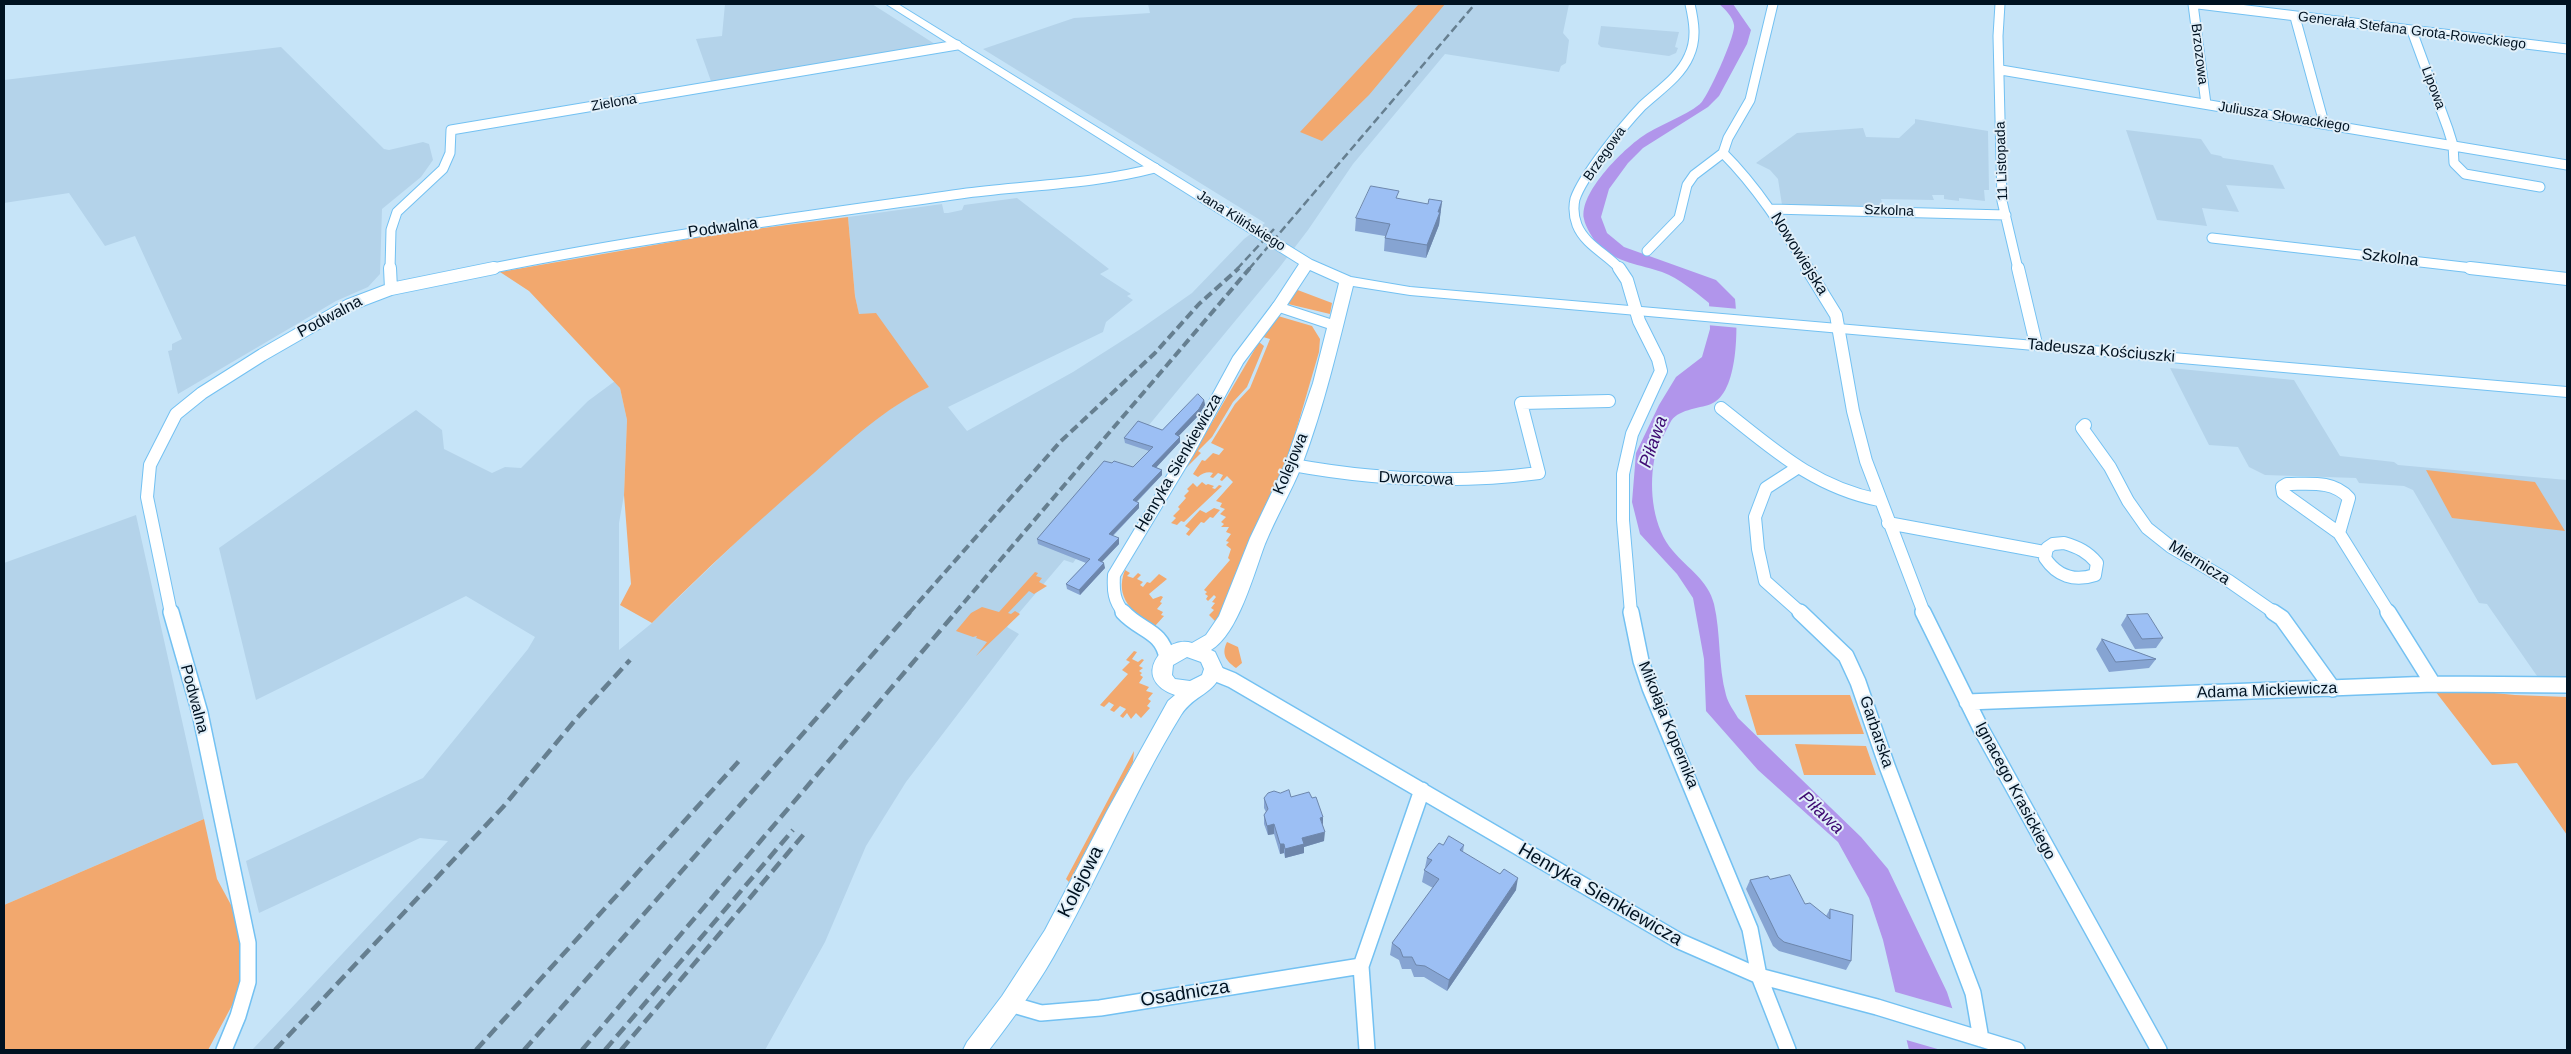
<!DOCTYPE html>
<meta charset="utf-8">
<style>
body{margin:0}
#map{position:relative;width:2571px;height:1054px;overflow:hidden;background:#c6e4f8;font-family:Arial,sans-serif}
canvas{display:block}
.frame{position:absolute;inset:0;border:5px solid #001221;pointer-events:none}
</style>
<div id="map">
<canvas width="2571" height="1054"></canvas>
<div class="frame"></div>
</div>
<script>
const context = document.querySelector('canvas').getContext('2d');
context.lineJoin = 'round';
function fillPath(path, color) { context.fillStyle = color; context.fill(path, 'evenodd'); }
function stroke(path, color, width, dash) { context.strokeStyle = color; context.lineWidth = width; context.lineCap = dash ? 'butt' : 'round'; context.setLineDash(dash || []); context.stroke(path); }
function write(font, color, halo, rows, align = 'center') {
  context.font = font + ' Arial,sans-serif'; context.lineWidth = 4; context.setLineDash([]); context.textBaseline = 'middle'; context.strokeStyle = halo; context.fillStyle = color; for (const [text, x, y, turn = 0] of rows) {
    context.save(); context.translate(x, y); context.rotate((+turn || 0) * Math.PI / 180); context.textAlign = isNaN(turn) ? turn : align; if (halo) context.strokeText(text, 0, 0); context.fillText(text, 0, 0); context.restore();
  }
}
fillPath(new Path2D(`
 M725,4H872L938,46L712,84L696,39L722,36Z
 M1148,4H1569L1563,33L1569,40L1566,63L1561,66L1559,72L1445,54L1353,164L1308,230L1279,268L1149,425L1164,430L1146,456L1137,473L1073,563L1064,560L1007,627L1019,634L906,782L866,846L825,942L765,1050H252L448,841L420,838L259,913L246,861L423,778L528,649L535,637L466,596L256,700L219,548L416,410L442,430L444,449L492,473L505,467L521,468L588,401L615,381L620,388L627,420L624,495L619,523V650L652,623L756,523L869,423L912,395L929,387L859,315L855,296L848,217L942,204L944,213H948L962,210L964,205L1017,198L1109,269L1100,274L1131,294L1127,296L1133,300L1106,322L1103,332L948,407L967,431L1073,372L1139,330L1192,293L1244,239L1265,223L983,49L1074,18L1150,13Z
 M1601,26L1679,32L1675,47L1678,48L1676,53L1669,56L1601,47L1598,44Z
 M281,47L384,149L389,150L423,142L429,144L433,160L421,177L382,209L380,274L368,287L336,301L178,394L168,351L172,350V344L182,339L135,236L105,246L69,193L4,203V80Z
 M1915,119L1988,131L1989,190H1984L1985,201L1959,198V201L1944,199V195H1932L1934,200L1881,199L1883,206L1782,205L1778,179L1770,170L1756,163L1797,133L1863,128L1866,137L1899,138L1915,123Z
 M2126,130L2201,139L2211,154L2221,156L2223,158L2273,165L2285,189L2226,185L2239,212L2202,208L2207,226L2157,220Z
 M2170,368L2294,380L2340,456L2394,462L2398,465L2567,480V677L2537,676L2487,604L2479,603L2413,490L2404,486L2359,483L2356,478L2265,475L2249,467L2238,447L2209,445Z
 M136,515L204,819L4,905V563Z`), '#b4d3ea');
fillPath(new Path2D(`
 M1419,4H1445L1369,95L1322,141L1300,132Z
 M848,217L855,296L859,314L876,313L929,387C885,408 851,440 814,473C758,521 704,571 652,623L620,605L631,584L624,495L627,420L620,388L529,291L500,272L717,234Z
 M1295,289L1332,303L1330,314L1288,304L1286,303Z
 M1278,316L1312,326L1320,339L1319,352L1291,448L1216,622L1209,615L1214,610L1211,608L1215,603L1212,602L1216,597L1214,595L1208,601L1206,599L1208,596L1205,594L1207,592L1204,590L1230,560L1228,558L1231,549L1226,545L1229,542L1226,541L1231,534L1226,532L1229,527H1221L1224,524L1221,522L1226,517L1220,514L1225,509L1220,507L1222,503L1216,501L1233,482L1227,476L1222,481L1220,480L1223,475L1218,473L1213,478L1210,477L1213,473C1209,471 1202,473 1198,477L1193,474L1202,460L1205,461L1213,453L1219,455L1224,449L1211,443L1235,404L1250,388L1270,339L1263,337Z
 M1259,342L1264,346L1247,387L1233,402L1212,437L1198,451L1201,453L1184,470Z
 M2426,470L2535,482L2565,531L2452,518Z
 M1202,482L1206,485L1208,484L1214,486L1212,488L1215,489L1219,485L1222,486L1184,522L1181,521L1177,525L1171,523L1176,518L1173,516L1180,509L1178,507L1186,498L1184,496L1189,491L1187,489L1193,483L1197,487Z
 M1214,508L1220,510L1213,518L1210,517L1204,523L1201,522L1189,536L1186,534L1190,529L1185,526L1200,510L1206,513Z
 M1125,570L1130,573L1127,576L1133,578L1138,573L1141,575L1137,579L1143,582L1140,585L1143,587L1147,582L1150,583L1159,574L1167,579L1149,594L1153,599L1161,596L1163,597L1160,602L1162,603L1157,609L1163,612L1161,615L1164,616L1155,626C1133,613 1114,598 1125,570Z
 M1035,572L1038,573L1036,576L1042,578L1039,582L1047,586L1034,594L1029,591L1008,613L1011,614L1015,611L1020,614L976,656L987,642L976,638L977,636L973,637L956,631L971,613L982,607L999,612Z
 M1227,642L1238,647L1242,663L1236,668C1226,661 1221,654 1227,642Z
 M1134,651L1137,652L1132,659L1138,662L1142,659L1144,660L1139,666L1143,668L1139,671L1142,673L1140,675L1143,677L1139,683L1149,687L1146,691L1153,693L1148,699L1151,701L1147,706L1150,708L1141,718L1136,713L1131,719L1127,713L1123,718L1120,716L1126,709L1120,706L1114,712L1110,710L1114,705L1109,702L1104,707L1100,705L1128,674L1122,670L1130,662L1126,660Z
 M2432,687L2515,695L2567,697V835L2517,763L2492,765Z
 M1745,695H1850L1864,734L1757,735Z
 M1795,744L1866,746L1876,775H1804Z
 M1134,751L1133,762L1069,882L1066,879Z
 M204,819L217,879L243,927V971L236,998L208,1050H4V905Z`), '#f2a86e');
fillPath(new Path2D(`
 M1719,4H1733L1751,30L1747,44L1719,96L1708,107L1643,148L1628,163L1609,189L1601,217L1607,233L1624,247L1716,280L1735,299C1738,325 1739,393 1711,404C1698,409 1677,409 1670,423C1665,433 1656,449 1654,461C1649,490 1653,528 1673,551C1688,569 1708,580 1714,604C1721,634 1718,666 1726,695C1728,703 1734,711 1738,718L1861,837L1888,869L1947,992L1966,1050H1909L1883,940L1869,898L1838,842L1758,770L1706,711L1704,659L1693,598L1677,574L1640,534L1632,502L1636,453L1659,405L1676,377L1702,357L1710,329L1709,303C1694,291 1680,279 1662,272C1641,265 1616,262 1599,246C1594,241 1585,226 1584,219C1579,193 1621,152 1640,138C1658,125 1684,117 1700,104C1707,99 1736,35 1734,25C1733,17 1725,9 1719,4Z`), '#b195eb');
fillPath(new Path2D(`
 M1706,306L1739,309L1740,328L1707,325Z
 M1892,991L1955,1009L1969,1050H1941L1903,1039Z`), '#c6e4f8');
const streetFar2 = new Path2D(`
 M1773,4L1750,100L1728,138L1723,153C1758,188 1782,227 1808,269
 M2000,4L1998,36L2002,201L2018,269
 M2193,4L2206,104
 M2198,4L2567,49
 M2295,17L2324,123
 M2412,31L2448,129L2453,145L2454,163L2465,174L2540,187
 M2001,70L2567,165
 M1771,209L2006,215
 M2212,238L2481,269
 M1647,251L1679,218L1687,185L1694,175L1723,153
 M390,269L391,230L397,212L443,169L450,153L451,130L957,45
 M488,269C646,237 807,216 967,193C1029,185 1095,184 1155,168
 M1620,269C1607,254 1585,245 1577,225C1574,217 1573,208 1575,199C1583,175 1624,125 1642,106C1658,91 1680,77 1689,56C1697,39 1694,22 1690,4`);
const streetFar1 = new Path2D(`
 M390,268L391,289
 M1619,268L1627,280L1639,321L1658,359L1661,371L1632,434L1623,474V520L1631,613
 M1807,268L1836,315L1853,411L1866,461L1924,613
 M2018,268L2036,344
 M2470,268L2567,279
 M1721,408C1772,448 1813,487 1879,500
 M2085,425L2082,428L2110,467L2128,501L2147,528L2171,547L2229,581L2275,613
 M1293,465C1375,480 1456,484 1539,473L1521,403L1609,401
 M1797,468L1766,488L1755,517L1758,549L1765,581L1801,613
 M2287,484C2309,484 2333,480 2349,498L2339,533L2283,493L2282,487Z
 M1888,523L2044,552
 M2339,533L2389,613
 M2064,543C2078,547 2088,552 2097,563L2095,575C2074,582 2057,576 2045,558L2047,548L2053,544Z
 M171,613L147,497L150,465L176,414L202,393L262,355L349,305L391,289L494,268
 M1124,613C1114,601 1113,591 1114,575L1188,452L1238,360L1278,307`);
const street = new Path2D(`
 M171,612L200,713L248,943V982L238,1016L224,1050
 M1123,612C1140,631 1162,630 1167,658
 M1631,612L1641,661L1650,688L1750,929L1759,976L1788,1050
 M1800,612L1846,656L1858,682L1887,766L1973,993L1981,1039
 M1923,612L1981,729L2159,1050
 M2273,612L2282,618L2333,689
 M2388,612L2433,684
 M1212,672L1232,680L1679,941L1759,976L1877,1007L2017,1050
 M1967,702L2433,684L2567,685
 M1361,966L1367,1050
 M1010,1004L1041,1013L1100,1008L1361,966L1422,790`);
const secondary = new Path2D(`
 M886,4H898L1312,260L1351,277L1410,287L2567,387V397L1410,295L1353,286C1338,346 1324,407 1302,465C1291,492 1276,517 1265,544C1254,573 1238,634 1211,650L1215,652L1223,669C1215,695 1194,694 1181,715C1136,788 1103,868 1061,943C1041,981 1015,1016 989,1050H963L967,1042L1002,996L1045,930L1107,811L1168,701L1175,695C1128,679 1165,634 1192,643L1206,635L1219,616L1250,538L1285,465L1313,383L1327,328L1273,310L1271,307L1299,264ZM1310,270L1339,283L1330,319L1287,305ZM1187,657L1201,662L1204,669L1202,675L1190,681L1175,679L1172,675L1173,665Z`);
stroke(streetFar2, '#73c1f2', 11);
stroke(streetFar1, '#73c1f2', 14);
stroke(street, '#73c1f2', 18);
stroke(secondary, '#73c1f2', 2);
stroke(streetFar2, '#fff', 9);
stroke(streetFar1, '#fff', 12);
stroke(street, '#fff', 15);
fillPath(secondary, '#fff');
stroke(new Path2D(`
 M1237,269L1274,229
 M1249,269L1475,4`), '#667f90', 2.5, [8, 4]);
stroke(new Path2D(`
 M909,613L1060,442L1155,353L1199,304L1239,268
 M955,613L1250,268`), '#667f90', 4, [9, 4.5]);
stroke(new Path2D(`
 M275,1050L503,807L576,719L630,660
 M476,1050L739,761
 M524,1050L910,612
 M582,1050L956,612
 M605,1050L793,830
 M621,1050L804,834`), '#667f90', 4.5, [12, 6]);
fillPath(new Path2D(`
 M1399,199L1428,204L1442,201L1439,225L1426,258L1384,251L1385,236L1355,231L1356,218Z
 M1204,400L1205,405L1199,415L1178,436L1180,437V442L1156,467L1162,470V475L1137,502L1139,503V508L1113,536L1119,544L1102,562L1105,568L1080,595L1067,589L1066,584L1086,563L1038,544L1037,539L1112,463L1133,467L1149,451L1125,443L1124,438L1162,430Z
 M2127,615L2163,638L2156,648L2135,649L2121,625Z
 M2102,639L2156,659L2149,668L2109,672L2096,649Z
 M1291,797L1323,826L1324,841L1304,847V853L1285,858L1284,853L1280,854L1274,834L1268,835L1264,824V815L1266,812L1264,808V798Z
 M1443,845H1464L1463,852L1516,890L1447,991L1424,977H1414L1411,969H1402L1399,960L1390,955L1392,943L1433,888L1422,882L1427,858Z
 M1770,879L1805,904L1826,916L1830,909L1851,961L1846,970L1779,951L1773,946L1746,889L1750,880Z`), '#86a4d2');
fillPath(new Path2D(`
 M1442,201L1439,225L1426,258L1427,245L1438,212Z
 M1204,400L1205,405L1199,415L1175,440V434Z
 M1180,437V442L1153,471L1152,466Z
 M1162,470V475L1133,505V500Z
 M1139,503V508L1109,539V534Z
 M1119,538V544L1099,565L1098,560Z
 M1104,563L1105,568L1080,595L1079,590Z
 M1323,817V826L1320,818Z
 M1274,824V834L1268,835L1267,826Z
 M1325,832L1324,841L1304,847V853L1285,858V849L1302,838Z
 M1280,844H1284V853L1280,854Z
 M1518,878L1516,890L1447,991L1449,980Z`), '#6d86ab');
const building = new Path2D(`
 M1371,186L1399,191L1396,198L1428,204L1429,199L1442,201L1438,212H1440L1427,245L1385,238L1390,224L1356,218Z
 M1198,394L1204,400L1199,409L1175,434L1180,437L1152,466L1162,470L1133,500L1139,503L1109,534L1119,538L1098,560L1104,563L1079,590L1066,584L1090,559L1037,539L1104,461L1112,463L1114,461L1133,467L1153,447L1124,438L1138,421L1162,430Z
 M2148,614L2163,638L2142,639L2127,615Z
 M2102,639L2156,659L2116,662Z
 M1289,790L1291,797L1309,792L1312,798L1316,797L1323,817L1320,818L1325,832L1302,838L1304,844L1285,849L1284,844H1280L1274,824L1267,826L1264,815L1268,809L1264,798L1268,793L1274,791L1280,793Z
 M1449,836L1464,845L1460,850L1500,874L1504,869L1518,878L1449,980L1425,966L1416,965L1412,957H1403L1400,949L1392,943L1439,879L1424,870L1432,860L1427,858L1439,843L1443,845Z
 M1790,875L1805,904L1810,903L1830,919V909L1853,915L1851,961L1784,942L1778,937L1750,880L1768,876L1770,879Z`);
fillPath(building, '#9cbff4');
stroke(building, '#6d86ab', 1);
write('14px', '#001221', '#e0eff9', [
 ["Generała Stefana Grota-Roweckiego",2412,31,7],
 ["Brzozowa",2199,54,83],
 ["Lipowa",2433,88,69],
 ["Zielona",614,103,-10],
 ["Juliusza Słowackiego",2284,117,9],
 ["Brzegowa",1605,154,-55],
 ["11 Listopada",2002,161,-92],
 ["Szkolna",1889,211,2],
 ["Jana Kilińskiego",1241,221,32]
]);
write('16px', '#001221', '#e0eff9', [
 ["Podwalna",723,228,-8],
 ["Nowowiejska",1799,254,58],
 ["Szkolna",2390,258,7],
 ["Podwalna",330,317,-28],
 ["Tadeusza Kościuszki",2101,351,5],
 ["Henryka Sienkiewicza",1179,463,-60],
 ["Kolejowa",1291,464,-67],
 ["Dworcowa",1416,479,2],
 ["Miernicza",2199,563,32],
 ["Adama Mickiewicza",2267,691,-2],
 ["Podwalna",194,699,75],
 ["Mikołaja Kopernika",1668,725,68],
 ["Garbarska",1876,732,71],
 ["Ignacego Krasickiego",2015,791,62]
]);
write('italic 18px', '#3e0a72', '#e0eff9', [
 ["Piława",1654,442,-71],
 ["Piława",1821,813,43]
]);
write('19px', '#001221', '#e0eff9', [
 ["Kolejowa",1081,882,-63],
 ["Henryka Sienkiewicza",1600,895,30],
 ["Osadnicza",1185,994,-9]
]);
</script>
